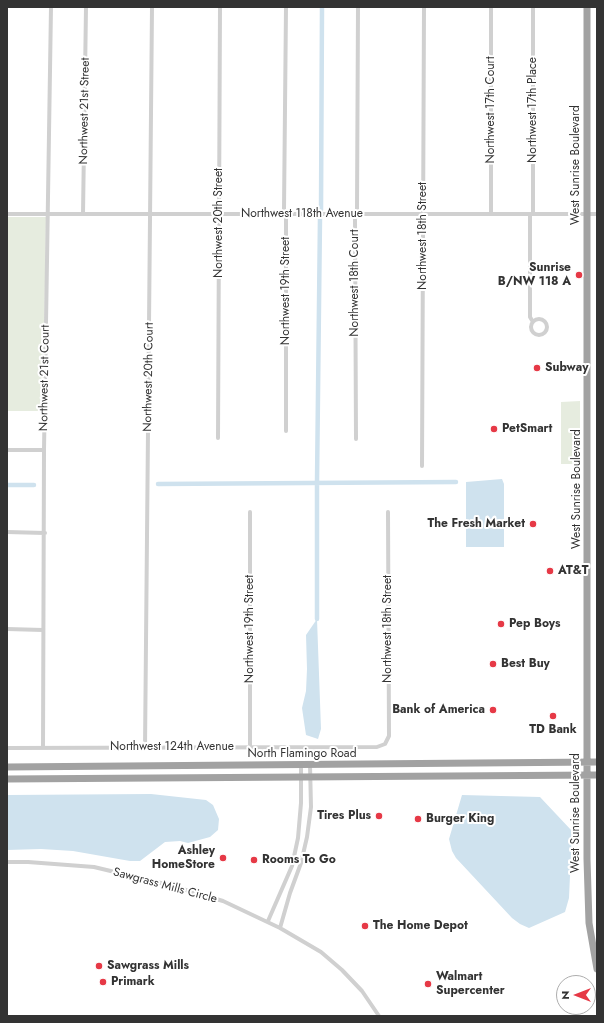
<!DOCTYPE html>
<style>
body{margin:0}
#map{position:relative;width:604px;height:1023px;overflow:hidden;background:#fff;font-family:Jost,sans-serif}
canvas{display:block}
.frame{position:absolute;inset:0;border:8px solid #333;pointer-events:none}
.north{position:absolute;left:556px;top:975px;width:40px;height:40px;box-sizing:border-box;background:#fff;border:1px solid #adadad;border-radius:50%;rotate:270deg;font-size:11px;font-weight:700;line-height:16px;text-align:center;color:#333}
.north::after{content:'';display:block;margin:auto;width:14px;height:18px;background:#e63946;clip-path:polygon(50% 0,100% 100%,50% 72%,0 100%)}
</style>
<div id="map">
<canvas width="604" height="1023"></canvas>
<div class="frame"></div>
<div class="north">N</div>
</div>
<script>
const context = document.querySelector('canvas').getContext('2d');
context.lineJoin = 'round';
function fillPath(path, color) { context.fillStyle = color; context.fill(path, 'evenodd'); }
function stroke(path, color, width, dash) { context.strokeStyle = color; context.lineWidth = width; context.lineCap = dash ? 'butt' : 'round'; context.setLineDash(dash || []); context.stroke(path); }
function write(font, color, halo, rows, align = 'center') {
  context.font = font + ' Jost,sans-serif'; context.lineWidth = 4; context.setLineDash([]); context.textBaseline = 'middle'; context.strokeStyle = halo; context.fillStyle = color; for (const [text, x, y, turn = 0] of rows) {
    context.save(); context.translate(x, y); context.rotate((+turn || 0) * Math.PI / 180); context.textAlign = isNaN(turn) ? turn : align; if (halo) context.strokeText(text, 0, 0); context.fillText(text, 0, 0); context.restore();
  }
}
fillPath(new Path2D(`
 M7,217H46L43,411H7Z
 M580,401V464H561V402Z`), '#e6ecdf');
fillPath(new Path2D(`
 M502,479L504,484V547H466V482Z
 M317,619L321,729L318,739L306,735L302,708L306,691L307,669L306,635Z
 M151,794L206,800L213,805L219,819L218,830L210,837L188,843L180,841L165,842L140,861H130L73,851L41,849L7,850V795Z
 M462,795L540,797L572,831L569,898L565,912L529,928L520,924L512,918L456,858L452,851L449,839Z`), '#cfe2ee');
stroke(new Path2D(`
 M321,210L322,7
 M158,484L456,482
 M7,485H34
 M317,619V482L320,217`), '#cfe2ee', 4.5);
stroke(new Path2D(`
 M286,7L284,209L286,214V431
 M533,7V214
 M491,213V7
 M7,214H597
 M83,214L86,7
 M530,214V317L533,322
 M531 327a8 8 0 1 1 16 0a8 8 0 1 1-16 0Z
 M218,438L220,7
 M356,439L355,219L357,209L358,7
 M7,450H44
 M422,466L424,7
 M250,512V747
 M7,532L45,533
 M7,629L43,630
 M145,747L152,7
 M7,748L377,747L385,744L389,736L388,512
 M43,748L44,450L51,7
 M7,862H28L94,867L169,885L223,901L280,928L321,952L342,970L362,991L379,1016
 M268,921L292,866L298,838L301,803V765
 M280,928L290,893L301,863L307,837L311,807L310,765`), '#d0d0d0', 4);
stroke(new Path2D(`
 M587,7V859L589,923L597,969
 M7,767L597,762
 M7,779L597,775`), '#a2a2a2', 7);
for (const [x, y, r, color] of [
 [579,275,4,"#e63946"],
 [537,368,4,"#e63946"],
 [494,429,4,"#e63946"],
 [533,524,4,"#e63946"],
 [550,571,4,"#e63946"],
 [501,624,4,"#e63946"],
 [493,664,4,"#e63946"],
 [493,710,4,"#e63946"],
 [553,716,4,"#e63946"],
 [379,816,4,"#e63946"],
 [418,819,4,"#e63946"],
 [223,858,4,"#e63946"],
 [254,860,4,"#e63946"],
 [365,926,4,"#e63946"],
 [99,966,4,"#e63946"],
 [103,982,4,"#e63946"],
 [428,984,4,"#e63946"]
]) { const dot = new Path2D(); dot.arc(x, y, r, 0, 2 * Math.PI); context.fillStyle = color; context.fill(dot); stroke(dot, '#fff', 1.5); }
write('12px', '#333', '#fff', [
 ["Northwest 17th Court",491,110,-90],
 ["Northwest 17th Place",533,110,-90],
 ["Northwest 21st Street",85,111,-89],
 ["West Sunrise Boulevard",576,165,-90],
 ["Northwest 118th Avenue",302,214],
 ["Northwest 20th Street",219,223,-90],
 ["Northwest 18th Street",423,236,-90],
 ["Northwest 18th Court",355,283,-90],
 ["Northwest 19th Street",286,291,-90],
 ["Northwest 20th Court",149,377,-89],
 ["Northwest 21st Court",45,378,-89],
 ["West Sunrise Boulevard",577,489,-90],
 ["Northwest 19th Street",250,629,-90],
 ["Northwest 18th Street",388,629,-90],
 ["Northwest 124th Avenue",172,747],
 ["North Flamingo Road",302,754],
 ["West Sunrise Boulevard",576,813,-90],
 ["Sawgrass Mills Circle",165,886,15]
]);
write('bold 12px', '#333', '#fff', [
 ["Sunrise",571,268,"right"],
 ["B/NW 118 A",571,282,"right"],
 ["Subway",545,368],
 ["PetSmart",502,429],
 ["The Fresh Market",525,524,"right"],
 ["AT&T",558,571],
 ["Pep Boys",509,624],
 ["Best Buy",501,664],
 ["Bank of America",485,710,"right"],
 ["TD Bank",553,730,"center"],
 ["Tires Plus",371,816,"right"],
 ["Burger King",426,819],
 ["Ashley",215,851,"right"],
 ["HomeStore",215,865,"right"],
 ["Rooms To Go",262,860],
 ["The Home Depot",373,926],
 ["Sawgrass Mills",107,966],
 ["Walmart",436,977],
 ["Supercenter",436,991],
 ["Primark",111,982]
], 'left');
</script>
